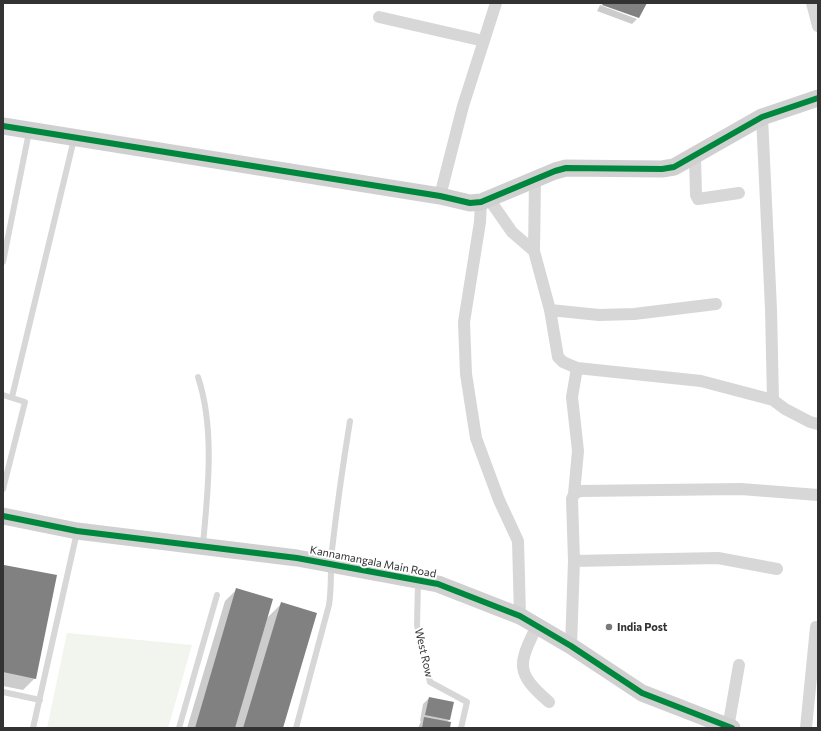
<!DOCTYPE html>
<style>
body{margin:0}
#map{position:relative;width:821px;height:731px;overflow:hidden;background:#fff;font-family:Commissioner,sans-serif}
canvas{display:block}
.frame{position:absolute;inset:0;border:4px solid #333;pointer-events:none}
</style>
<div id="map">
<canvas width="821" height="731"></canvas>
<div class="frame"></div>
</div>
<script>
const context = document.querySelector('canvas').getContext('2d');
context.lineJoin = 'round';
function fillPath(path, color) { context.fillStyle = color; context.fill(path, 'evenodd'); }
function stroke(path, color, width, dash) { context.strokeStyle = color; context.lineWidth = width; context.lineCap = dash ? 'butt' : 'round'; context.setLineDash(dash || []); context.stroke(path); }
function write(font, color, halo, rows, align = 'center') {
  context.font = font + ' Commissioner,sans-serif'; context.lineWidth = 4; context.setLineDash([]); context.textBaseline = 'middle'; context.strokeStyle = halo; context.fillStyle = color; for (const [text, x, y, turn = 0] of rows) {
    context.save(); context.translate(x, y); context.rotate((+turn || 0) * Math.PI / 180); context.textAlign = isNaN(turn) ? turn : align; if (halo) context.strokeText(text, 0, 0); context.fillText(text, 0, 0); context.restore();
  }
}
fillPath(new Path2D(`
 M67,633L192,645L168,728H47Z`), '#f1f5ed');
fillPath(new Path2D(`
 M600,5L637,19L632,24L597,11Z
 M4,566L35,678L23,690L3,686Z
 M237,589L267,618L281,604L282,728H187L225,601Z
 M429,698L453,703L449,720L446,722L449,728H418L421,721H420L423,704Z`), '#0003');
fillPath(new Path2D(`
 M603,3H647L639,18L602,5Z
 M4,565L57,575L36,679L3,672Z
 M236,588L273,599L235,728H195Z
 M281,602L317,613L283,728H243Z
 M429,697L454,702L450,720L425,715Z
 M424,717L451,722L450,728H422Z`), '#818181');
stroke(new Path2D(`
 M3,262L29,132
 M198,377C215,428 208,491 203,544
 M3,395L25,402L3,489
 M12,397L74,139
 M418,582L417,625L430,682L467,702L461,728
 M3,692L40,700
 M33,728L77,532
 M179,728L217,595
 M296,728L329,605C332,586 330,568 332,550C337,506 343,464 350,421`), '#d7d7d7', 6);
stroke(new Path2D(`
 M812,3L818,26
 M379,17L484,41
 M762,117L771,309L773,400
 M695,157L696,195L698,199L739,193
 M535,180L534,251L550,310L558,357L563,362L577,368L701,381L773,400L785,409L810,422L818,424
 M440,196L463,106L496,3
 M489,199L512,232L534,251
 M481,202L480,222L464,322L466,374L476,438L499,500L518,541L520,616
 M550,310L599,315L634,314L716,304
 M574,494L578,451L572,397L577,368
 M574,561L718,558L777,569
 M537,626C518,664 515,673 549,702
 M571,646L574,561L572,499L574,494L580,491L741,489L818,495
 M728,728L739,665
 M806,728L816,627`), '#d7d7d7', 12);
stroke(new Path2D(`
 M3,126L440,196L470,203L481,202L555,171L566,168L662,169L674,167L762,117L818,98
 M3,516L77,531L297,558L438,584L520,616L571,646L642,693L732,728`), '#d0d0d0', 17);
stroke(new Path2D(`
 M3,126L440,196L470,203L481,202L555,171L566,168L662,169L674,167L762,117L818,98
 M3,516L77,531L297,558L438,584L520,616L571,646L642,693L732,728`), '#00873e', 6);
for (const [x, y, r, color] of [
 [609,627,4,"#7a7a7a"]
]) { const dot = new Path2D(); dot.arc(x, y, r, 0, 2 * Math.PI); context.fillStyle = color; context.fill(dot); stroke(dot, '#fff', 1.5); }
write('11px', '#333', '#fff', [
 ["Kannamangala Main Road",373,562,11],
 ["West Row",424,653,77]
]);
write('bold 11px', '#333', '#fff', [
 ["India Post",617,627]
], 'left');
</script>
